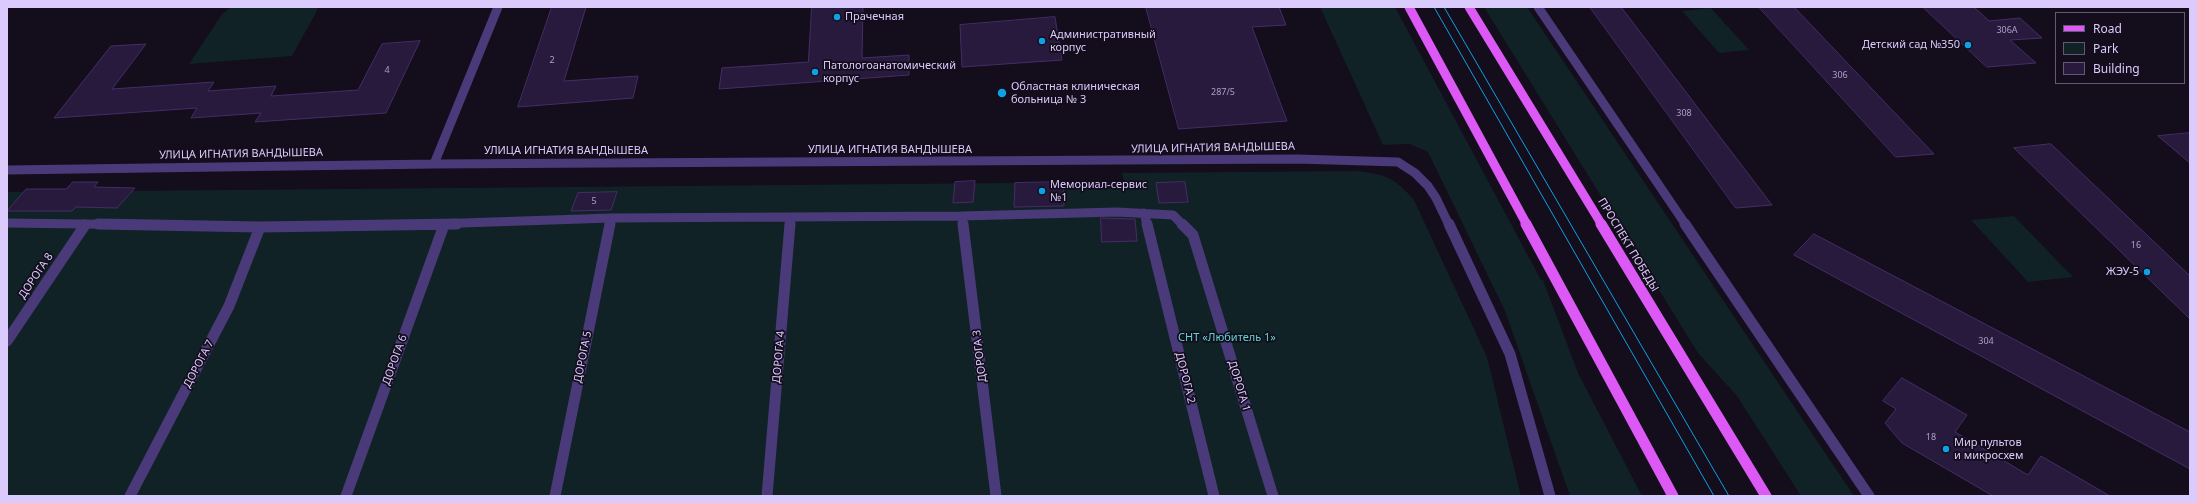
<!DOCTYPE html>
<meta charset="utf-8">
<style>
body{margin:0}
#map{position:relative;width:2197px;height:503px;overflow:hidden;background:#130d1c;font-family:"Noto Sans",sans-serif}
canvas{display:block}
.frame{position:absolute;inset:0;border:8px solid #dbcbfc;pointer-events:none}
.legend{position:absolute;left:2055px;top:12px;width:130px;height:72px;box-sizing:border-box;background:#130d1c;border:1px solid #635976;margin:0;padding:5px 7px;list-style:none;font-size:12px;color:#dbcbfc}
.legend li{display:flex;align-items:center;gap:8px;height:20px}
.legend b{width:20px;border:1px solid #635976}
</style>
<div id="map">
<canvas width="2197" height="503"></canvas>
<div class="frame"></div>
<ul class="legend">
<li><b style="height:5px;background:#dc59f5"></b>Road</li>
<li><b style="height:11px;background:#102226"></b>Park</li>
<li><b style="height:11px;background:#281a3c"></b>Building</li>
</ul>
</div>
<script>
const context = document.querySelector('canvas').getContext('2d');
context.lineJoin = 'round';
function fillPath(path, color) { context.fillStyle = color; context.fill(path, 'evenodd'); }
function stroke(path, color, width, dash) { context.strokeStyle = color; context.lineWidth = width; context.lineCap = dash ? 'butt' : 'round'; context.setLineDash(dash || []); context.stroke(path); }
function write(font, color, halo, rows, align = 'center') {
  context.font = font + ' "Noto Sans",sans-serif'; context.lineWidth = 3.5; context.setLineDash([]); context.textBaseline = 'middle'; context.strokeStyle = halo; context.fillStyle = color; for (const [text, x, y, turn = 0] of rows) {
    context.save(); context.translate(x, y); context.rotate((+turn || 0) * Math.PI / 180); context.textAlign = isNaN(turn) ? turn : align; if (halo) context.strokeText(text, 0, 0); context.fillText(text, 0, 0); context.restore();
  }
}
fillPath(new Path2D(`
 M231,7H315L318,9L292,56L189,64L222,14Z
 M1320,7H1395L1541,280H1543L1578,373L1642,496H1570L1505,311L1428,152L1410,144L1383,145Z
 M1484,7H1527L1854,496H1801L1737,396L1698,353Z
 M1711,8L1749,50L1719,53L1682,11Z
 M1357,171C1387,175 1394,177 1414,200L1487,357L1521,496H7V192L1124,182L1122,173Z
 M2014,216L2073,277L2028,282L1971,220Z`), '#102226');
const building = new Path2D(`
 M552,7H586L564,81L638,76L633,98L518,107Z
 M812,7H863L862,58L909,55V75L719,89L722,68L808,62Z
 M1146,7H1279L1286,25L1252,27L1287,121L1179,129Z
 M1590,7H1621L1772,205L1736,208Z
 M1759,7H1794L1934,154L1896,157Z
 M1923,7H1974L1989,21L2020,18L2042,38L2010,40L2036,63L1987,67Z
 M1055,17L1062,60L962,67L960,25Z
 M420,41L386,113L255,122L261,113L191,118L197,108L54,118L111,46L146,44L112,89L214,82L208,91L276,86L271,96L358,90L382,44Z
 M2190,133V163L2158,136Z
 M2051,144L2190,276V319L2014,148Z
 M975,181L973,202L953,203L955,182Z
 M73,182H98L94,187L135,188L117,208L76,207L72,211H7L26,189H66Z
 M1063,182L1064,206L1014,207L1015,183Z
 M1185,182L1188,202L1159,203L1156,183Z
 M617,192L611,210L571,211L578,193Z
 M1101,218L1135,219L1137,241L1102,242Z
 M1814,234L2190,432V469L1794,255Z
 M1902,378L1967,415L1955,432L2028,475L2041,456L2110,496H1993L1902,443L1885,423L1896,409L1883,401Z`);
fillPath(building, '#281a3c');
stroke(building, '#452d67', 1);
stroke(new Path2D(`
 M1538,7L1686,225
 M1144,213L1147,225
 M962,216L963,225
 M7,223L162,225
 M403,225L611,218L962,216L1117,212L1173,215L1183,225
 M610,225L611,218
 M790,225L791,218`), '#4a3a79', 9);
stroke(new Path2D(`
 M98,224L260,227L457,224
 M963,224L996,496
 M1147,224L1214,496
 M1182,224L1193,235L1273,496
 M1685,224L1869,496
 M7,341L85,225
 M130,496L229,306L260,227
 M346,496L444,225
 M555,496L610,224
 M767,496L790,224`), '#4a3a79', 11);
stroke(new Path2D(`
 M434,164L498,7
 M7,170L434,164L1297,159L1398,162L1415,173L1428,186L1436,198L1449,225`), '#4a3a79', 9);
stroke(new Path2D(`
 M1449,224L1510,354L1550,496`), '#4a3a79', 11);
stroke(new Path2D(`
 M1409,7L1527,225
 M1469,7L1602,225`), '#dc59f5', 9);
stroke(new Path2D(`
 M1526,224L1673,496
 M1601,224L1766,496`), '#dc59f5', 11);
stroke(new Path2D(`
 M1434,7L1714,496
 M1444,7L1729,496`), '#0da2e6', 1);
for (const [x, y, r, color] of [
 [837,17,4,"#0da2e6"],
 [1042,41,4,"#0da2e6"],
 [1968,45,4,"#0da2e6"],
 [815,72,4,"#0da2e6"],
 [1002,93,5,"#0da2e6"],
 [1042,191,4,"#0da2e6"],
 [2147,272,4,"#0da2e6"],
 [1946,449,4,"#0da2e6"]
]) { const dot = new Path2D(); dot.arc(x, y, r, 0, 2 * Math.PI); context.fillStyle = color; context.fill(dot); stroke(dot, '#130d1c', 1.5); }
write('9px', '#ae9fcc', null, [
 ["306А",2007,30],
 ["2",552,60],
 ["4",387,70],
 ["306",1840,75],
 ["287/5",1223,92],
 ["308",1684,113],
 ["5",594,201],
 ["16",2136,245],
 ["304",1986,341],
 ["18",1931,437]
]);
write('11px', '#dbcbfc', '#130d1c', [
 ["Прачечная",845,17],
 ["Административный",1050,35],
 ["корпус",1050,48],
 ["Детский сад №350",1960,45,"right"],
 ["Патологоанатомический",823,66],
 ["корпус",823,79],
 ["Областная клиническая",1011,87],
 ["больница № 3",1011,100],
 ["Мемориал-сервис",1050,185],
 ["№1",1050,198],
 ["ЖЭУ-5",2139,272,"right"],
 ["Мир пультов",1954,443],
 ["и микросхем",1954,456]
], 'left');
write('11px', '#dbcbfc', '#130d1c', [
 ["УЛИЦА ИГНАТИЯ ВАНДЫШЕВА",1213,148,-1],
 ["УЛИЦА ИГНАТИЯ ВАНДЫШЕВА",890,150],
 ["УЛИЦА ИГНАТИЯ ВАНДЫШЕВА",566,151],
 ["УЛИЦА ИГНАТИЯ ВАНДЫШЕВА",241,154,-1],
 ["ПРОСПЕКТ ПОБЕДЫ",1628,245,59],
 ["ДОРОГА 8",36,276,-56],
 ["ДОРОГА 3",980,356,-97],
 ["ДОРОГА 5",583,357,-79],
 ["ДОРОГА 4",779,357,-85],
 ["ДОРОГА 6",395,360,-70],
 ["ДОРОГА 7",199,364,-62],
 ["ДОРОГА 2",1185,378,76],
 ["ДОРОГА 1",1239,386,73]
]);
write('11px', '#5dd6d2', '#130d1c', [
 ["СНТ «Любитель 1»",1227,338]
]);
</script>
